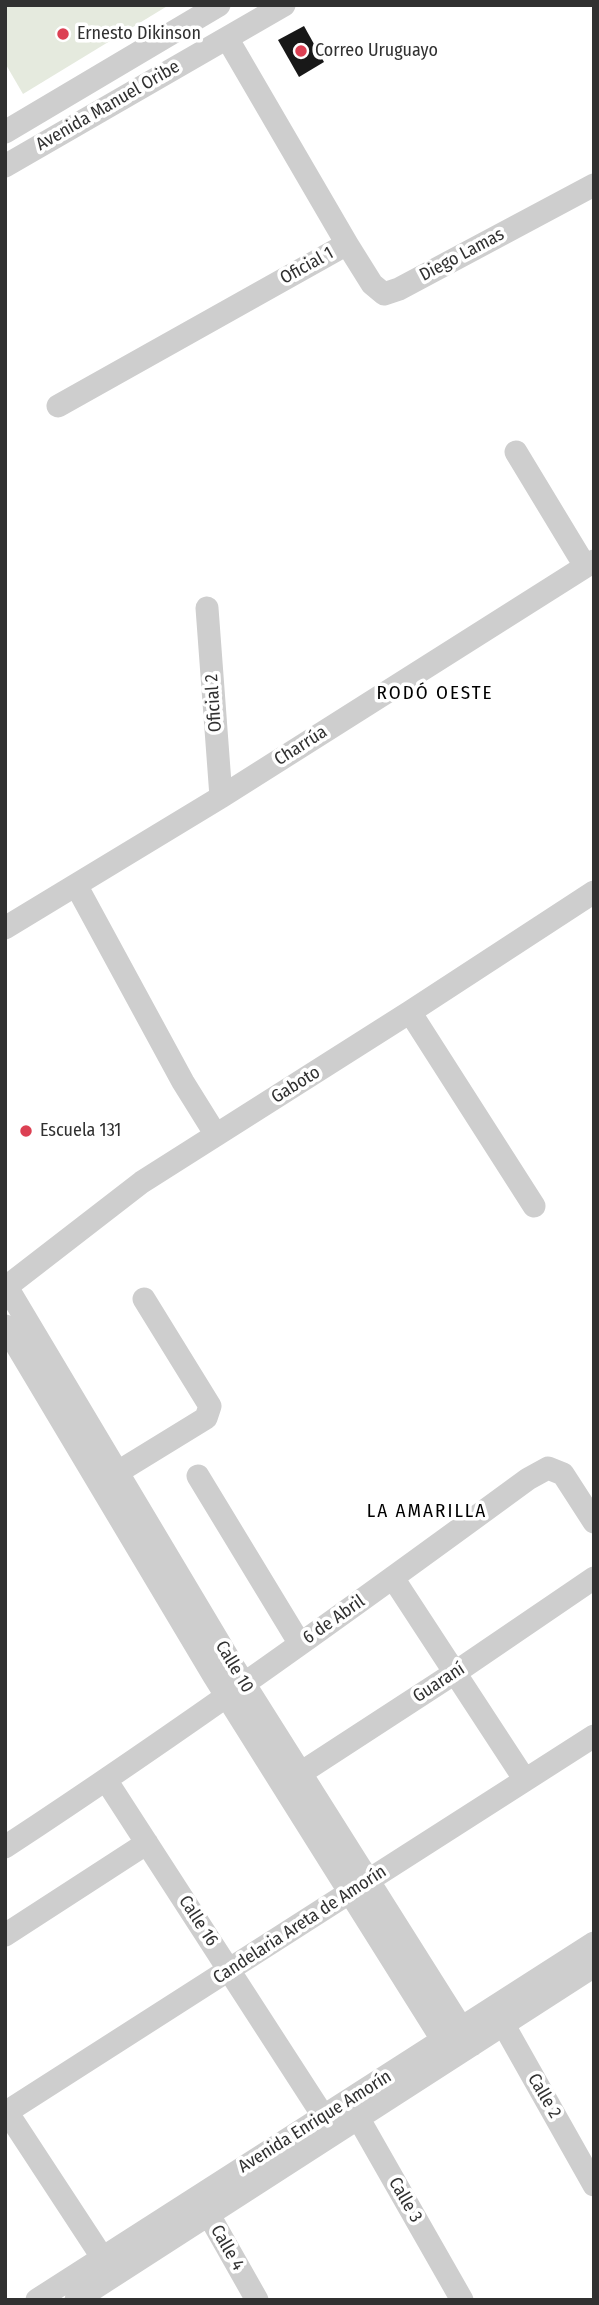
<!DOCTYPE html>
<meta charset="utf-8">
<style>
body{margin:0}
#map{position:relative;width:599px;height:2305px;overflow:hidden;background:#fff;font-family:"Fira Sans Condensed",sans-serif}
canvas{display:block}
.frame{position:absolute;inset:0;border:7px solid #313131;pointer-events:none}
</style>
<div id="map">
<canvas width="599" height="2305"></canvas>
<div class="frame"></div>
</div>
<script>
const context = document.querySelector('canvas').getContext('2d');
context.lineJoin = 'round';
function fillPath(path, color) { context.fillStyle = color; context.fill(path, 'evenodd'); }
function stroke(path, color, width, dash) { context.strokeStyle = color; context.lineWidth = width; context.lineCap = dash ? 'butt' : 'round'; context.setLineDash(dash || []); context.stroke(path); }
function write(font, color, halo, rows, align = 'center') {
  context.font = font + ' "Fira Sans Condensed",sans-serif'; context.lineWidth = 7; context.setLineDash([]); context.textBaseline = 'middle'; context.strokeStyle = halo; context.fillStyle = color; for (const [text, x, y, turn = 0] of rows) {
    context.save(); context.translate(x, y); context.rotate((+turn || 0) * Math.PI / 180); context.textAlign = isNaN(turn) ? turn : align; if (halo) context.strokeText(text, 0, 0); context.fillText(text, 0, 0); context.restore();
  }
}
fillPath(new Path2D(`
 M5,5H169L23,94L5,63Z`), '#e5eade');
fillPath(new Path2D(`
 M304,26L324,62L299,77L278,40Z`), '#181818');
stroke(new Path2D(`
 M5,132L219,5
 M5,166L284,5
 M347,244L372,284L384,294L399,289L594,185
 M58,406L347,244L227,38
 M516,452L585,566
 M207,608L221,797
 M76,885L183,1082L216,1135
 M5,928L221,797L594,561
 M410,1012L534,1206
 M5,1284L233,1666L472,2045
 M5,1288L142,1182L410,1012L594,892
 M5,1326L214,1676L453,2057
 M118,1472L206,1418L210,1406L144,1299
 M198,1476L300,1644
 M393,1578L525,1780
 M106,1780L331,2128
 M287,1782L456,1672L594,1578
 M5,1847C183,1730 356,1605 528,1479L548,1468L563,1474L594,1522
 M5,1935L147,1843
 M497,2013L594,2185
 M352,2107L462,2300
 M7,2112L102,2257
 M5,2113L594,1736
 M201,2201L257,2300
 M37,2300L594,1943
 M76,2300L594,1966`), '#cecece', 23);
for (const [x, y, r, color] of [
 [63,34,7,"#dc4053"],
 [301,51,7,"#dc4053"],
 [26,1131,7,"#dc4053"]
]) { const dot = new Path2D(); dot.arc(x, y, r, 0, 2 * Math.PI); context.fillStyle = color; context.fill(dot); stroke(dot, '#fff', 2.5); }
write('18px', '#313131', '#fff', [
 ["Ernesto Dikinson",77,34],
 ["Correo Uruguayo",315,51],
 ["Escuela 131",40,1131]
], 'left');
write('18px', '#313131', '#fff', [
 ["Avenida Manuel Oribe",108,106,-30],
 ["Diego Lamas",462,255,-28],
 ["Oficial 1",307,266,-29],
 ["Oficial 2",214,703,-94],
 ["Charrúa",301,746,-32],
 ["Gaboto",296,1085,-32],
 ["6 de Abril",334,1620,-35],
 ["Calle 10",234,1667,59],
 ["Guaraní",439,1683,-33],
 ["Calle 16",198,1921,57],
 ["Candelaria Areta de Amorín",300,1925,-33],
 ["Calle 2",544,2096,60],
 ["Avenida Enrique Amorín",315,2122,-32],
 ["Calle 3",405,2200,60],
 ["Calle 4",227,2248,60]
]);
context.letterSpacing = '2px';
write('19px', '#000', '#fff', [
 ["RODÓ OESTE",435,694],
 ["LA AMARILLA",427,1512]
]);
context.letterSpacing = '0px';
</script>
